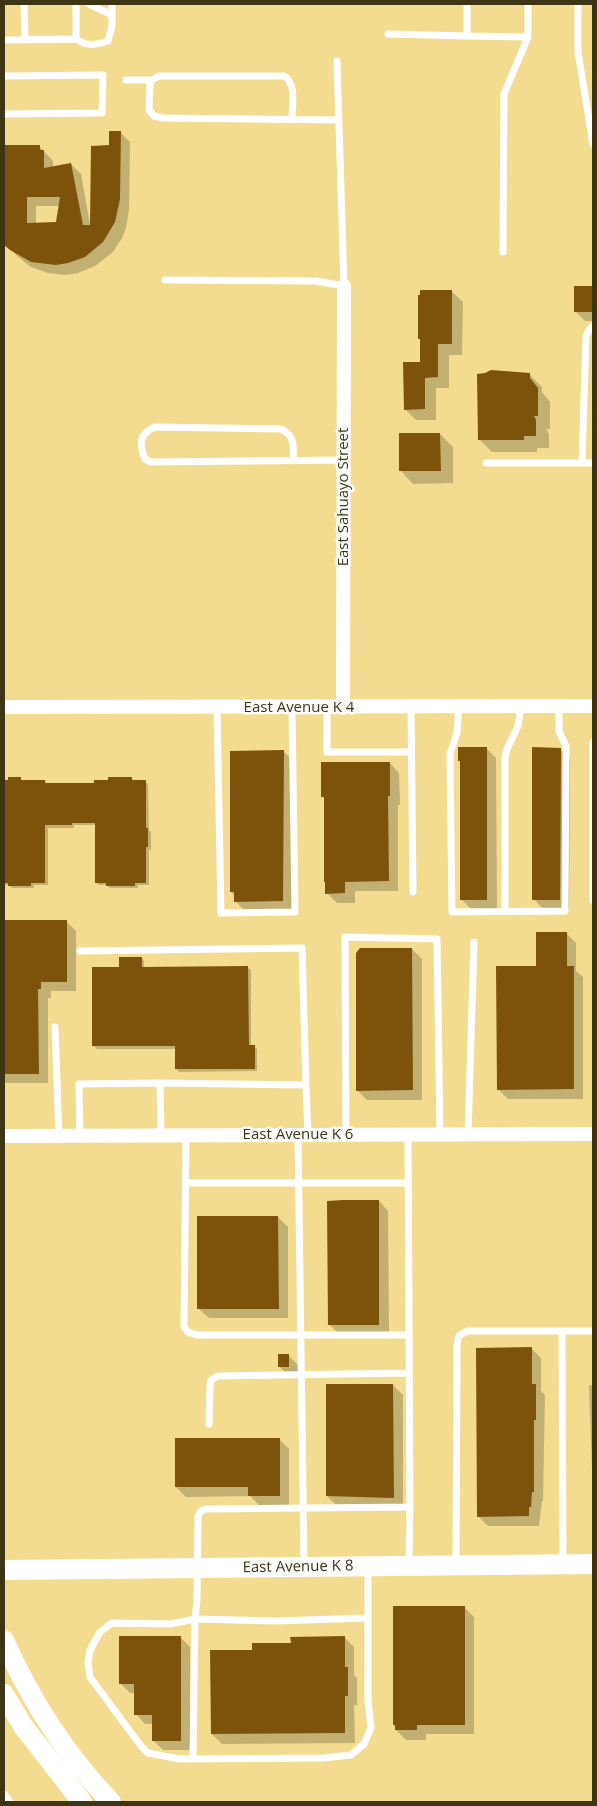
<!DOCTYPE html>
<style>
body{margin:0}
#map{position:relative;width:597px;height:1806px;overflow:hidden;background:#f3db8f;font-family:"Open Sans",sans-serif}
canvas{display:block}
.frame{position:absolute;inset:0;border:5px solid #3e3515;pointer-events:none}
</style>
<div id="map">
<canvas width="597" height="1806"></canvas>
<div class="frame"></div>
</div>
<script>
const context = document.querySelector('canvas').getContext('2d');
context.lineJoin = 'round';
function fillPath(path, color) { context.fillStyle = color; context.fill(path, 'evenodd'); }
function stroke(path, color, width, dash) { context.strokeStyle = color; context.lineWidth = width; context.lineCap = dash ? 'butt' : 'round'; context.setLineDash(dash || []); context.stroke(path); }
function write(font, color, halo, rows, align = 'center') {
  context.font = font + ' "Open Sans",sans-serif'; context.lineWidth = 5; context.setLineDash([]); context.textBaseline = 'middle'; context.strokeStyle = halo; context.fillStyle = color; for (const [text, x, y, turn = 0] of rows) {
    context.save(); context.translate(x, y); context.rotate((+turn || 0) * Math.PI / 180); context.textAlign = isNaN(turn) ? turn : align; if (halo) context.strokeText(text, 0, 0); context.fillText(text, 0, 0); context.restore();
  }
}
fillPath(new Path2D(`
 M120,132L130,142L129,210L126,228L122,238L113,252L95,266L78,273L66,275L48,273L31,267L17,256L4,242V147L39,146L53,161V168L71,164L81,174L90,224H91L110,147ZM36,206H60L57,223L36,224Z
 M575,287H593V321H585L575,311Z
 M451,291L463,302L462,355H449V388H436V420H416L405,409L422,363Z
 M529,374L542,387V392L550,402V429H546L549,434V448H537V452H492L479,439Z
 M440,434L453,447V483L413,484L401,471Z
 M487,749L496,758L497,909H471L461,899V762L459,760Z
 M560,749L570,759L569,909H543L534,899Z
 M283,751L293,761V910L245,911L235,901V896L231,892Z
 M390,763L399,773L400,805H398V891H355V903H337L327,893L325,799L322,796Z
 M131,778L134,781H145L148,784L149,830L151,832V850H149V885H138V888H110L107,885H99L96,883V825H74V828H48V885H34V888H12L9,885H4V780L20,779L22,781H45L48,784L96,785Z
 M66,921L76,931V991H51V998H48V1083H4V922Z
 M566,933L576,943V971L583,977V1099H508L498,1089L537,967Z
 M412,949L422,959V1100H367L357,1090Z
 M142,958L144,961V968H248L251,970V1047H254L257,1049V1071L179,1072L176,1069V1049H97L94,1046L120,968Z
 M379,1201L388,1211L389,1334H339L329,1324Z
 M278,1217L288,1227V1318H209L199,1309Z
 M531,1348L541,1358V1391L545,1395L543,1501H542L539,1526H488L478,1516Z
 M593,1348V1498L589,1385H593Z
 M288,1355L298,1365V1376L289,1377L280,1367Z
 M393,1385L403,1395V1507L337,1506L327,1496Z
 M279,1439L289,1449V1505H259L250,1496L186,1497L176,1487Z
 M464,1607L474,1617V1734H426V1740H406L396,1730L394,1725Z
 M180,1637L190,1647V1750H163L153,1740V1724H145L136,1714L135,1693H130L120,1683Z
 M344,1637L354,1647V1675L357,1678V1705H354L355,1743L222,1744L212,1734L253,1651Z`), '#0003');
fillPath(new Path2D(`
 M109,131H121L120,199L115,222L103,242L85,257L68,263L56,265L31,262L10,250L4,245V145H40V150H44V168L71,163L83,225H90L91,146L109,145ZM27,197H60L56,222L27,223Z
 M574,286H593V312H574Z
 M420,290H452V344H438V377L425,378V409L404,410L403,362H420V339H418V295H420Z
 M491,370L530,373V378L538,388V416H534L536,420V436H524V440H478L477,374L485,373Z
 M399,433H440L441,471H399Z
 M458,747H487V900H460V761H458Z
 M532,747L561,748L560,900H532Z
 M284,750L283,901L234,902V892H230V751Z
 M321,762H390V796H388L389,881L345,882V893L325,894V882H324V797H321Z
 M8,777H21V780H45V783H94V780H108V777H132V780H146V828H148V847H146V883H135V886H106V883H95V823H72V825H45V883H31V886H8V883H4V780H8Z
 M4,920H67V982H41V989H38L39,1074H4Z
 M536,932H567V966H574V1089L497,1090L496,966H536Z
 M360,948H412L413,1090L356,1091V953Z
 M119,957H142V967L248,966L249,1045H255V1069H175V1046H92V967H119Z
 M343,1200H379V1325H328L327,1201Z
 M197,1216H278L279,1309H197Z
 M532,1347V1384H536V1420H534V1492H532L531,1507H529V1516L477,1517L476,1348Z
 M278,1354H289V1367H278Z
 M326,1384H393L394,1498L326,1496Z
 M175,1438H280V1496H248V1487H175Z
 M393,1606H465V1725H417V1730H395V1725H393Z
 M119,1636H181V1741H152V1715H134V1684H119Z
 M345,1636V1667H348V1696H345V1733L211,1734L210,1650H252V1643H291L290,1637Z`), '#7d530c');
stroke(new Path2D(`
 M24,4L25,40
 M89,4L112,15
 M578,4V52L593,144
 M388,34L467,36V4
 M467,36L528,37L504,94L503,252
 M528,37V4
 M76,39C87,47 96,45 108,41L112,26V4
 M4,40L76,39V4
 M4,76L103,75L102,113L4,114
 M126,80H152
 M292,119C292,106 297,83 284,76H159L152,80L150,84L149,110L154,116L163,118L339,120
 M165,280L316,281L344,286L337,61
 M293,461C294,447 295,435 281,429L155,427C139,434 139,444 145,459L151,462L344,460
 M582,462L586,337L589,330L593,326
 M486,463H593
 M217,707L221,913L295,912L292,708
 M411,707L413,892
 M459,707L457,733L450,754L452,912L565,911L566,746L559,731V707
 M327,708V752H411
 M593,900V742
 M505,911V758L507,749L518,726L521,707
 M80,951L302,948L306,1085
 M55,1027L59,1136
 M160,1083L306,1085L308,1135
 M298,1135L304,1564
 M346,1135L345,937L437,939L440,1135
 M408,1135L410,1507
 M468,1135L474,942
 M80,1136L79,1084L160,1083L161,1136
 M186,1136L184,1327L188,1332L197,1335H409
 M186,1183H408
 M562,1331L563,1562
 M209,1424L210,1386L211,1380L218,1376L409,1373
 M456,1563L457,1345L459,1336L467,1331H593
 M368,1567V1699L371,1728L364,1744L351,1755L323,1758L180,1759L148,1753L141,1746L90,1677L88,1662L90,1650L100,1632L112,1623L170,1624L195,1619L197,1600L198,1516L201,1511L206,1509L410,1507L409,1563
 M193,1758L195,1619L275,1621L368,1618
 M4,1794L10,1802`), '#fff', 7);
stroke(new Path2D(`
 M4,707L593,706
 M343,708L344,286
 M4,1136L593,1134`), '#fff', 14);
stroke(new Path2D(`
 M4,1570L593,1564
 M4,1640C30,1699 67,1756 111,1802
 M4,1694L23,1726L82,1802`), '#fff', 20);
write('15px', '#3e3515', '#fdfdfd', [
 ["East Sahuayo Street",344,497,-90],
 ["East Avenue K 4",299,708],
 ["East Avenue K 6",298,1135],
 ["East Avenue K 8",298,1567,-1]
]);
</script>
